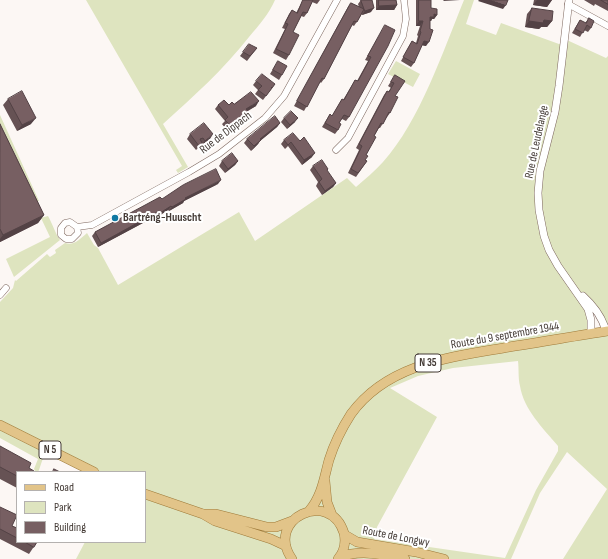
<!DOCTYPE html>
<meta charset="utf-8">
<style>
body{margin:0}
#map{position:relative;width:608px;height:559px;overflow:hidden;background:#fcf7f4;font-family:"Sofia Sans Condensed",sans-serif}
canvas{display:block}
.legend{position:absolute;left:16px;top:471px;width:130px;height:72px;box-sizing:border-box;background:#fff;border:1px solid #b4b1af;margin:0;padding:5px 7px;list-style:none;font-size:12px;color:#443b36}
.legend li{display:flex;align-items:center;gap:8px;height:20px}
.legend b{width:20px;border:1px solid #b4b1af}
</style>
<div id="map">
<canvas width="608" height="559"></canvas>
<ul class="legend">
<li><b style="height:5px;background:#e2c489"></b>Road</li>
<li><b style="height:11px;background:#dee4bf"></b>Park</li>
<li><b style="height:11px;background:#775f62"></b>Building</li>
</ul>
</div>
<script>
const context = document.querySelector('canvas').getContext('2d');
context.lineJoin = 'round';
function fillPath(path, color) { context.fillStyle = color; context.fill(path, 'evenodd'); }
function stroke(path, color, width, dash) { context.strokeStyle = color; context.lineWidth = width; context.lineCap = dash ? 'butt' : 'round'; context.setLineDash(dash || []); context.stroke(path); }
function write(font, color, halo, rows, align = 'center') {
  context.font = font + ' "Sofia Sans Condensed",sans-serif'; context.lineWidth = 4; context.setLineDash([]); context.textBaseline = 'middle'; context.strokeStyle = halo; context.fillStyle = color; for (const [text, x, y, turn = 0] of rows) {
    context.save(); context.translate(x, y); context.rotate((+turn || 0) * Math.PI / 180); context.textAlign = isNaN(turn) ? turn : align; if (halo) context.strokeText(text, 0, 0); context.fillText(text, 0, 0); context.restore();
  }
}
fillPath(new Path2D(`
 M86,0H275C269,14 259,25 249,37C223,70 194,96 163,124L188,167L178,173L176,170L182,166Z
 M464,0H474L466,24L496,35L501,23L559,44L569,41L606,58L608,56V559H563L607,489L567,452L540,493L511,559H76L85,542H145V472H94L46,449L39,470L38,472L35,471L34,469L38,459L0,438V302L13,288L15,280L16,281L47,254L50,257L56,253L55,250L65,243C74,246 80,239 87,233L94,245L98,248L118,285L239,212L255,241L347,178L356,187C365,179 375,171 383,162C420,121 443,51 464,0ZM585,297L606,331L591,333ZM518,361C519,369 518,378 520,386C524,410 543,428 558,446V451L536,490L505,558L374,539L377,527L437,417L390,388L418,376L453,368Z
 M396,61L420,74L413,87L388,74Z
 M0,115L39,201L36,202L0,140Z
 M48,216C52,223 56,235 60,240L14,277L6,259L50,237L41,218Z`), '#dee4bf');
const minor = new Path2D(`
 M568,4L608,26
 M336,150L348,138L403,36L406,19L404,0
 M77,227L78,233L72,239H66L61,235V228L65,223L70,222L77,227L92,225L189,172L219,154L265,118L284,96L337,0
 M0,295L6,288`);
const tertiary = new Path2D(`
 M569,0L559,86L555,112L540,171L538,193L539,210L544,236L549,250L558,266L588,309L591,320V333
 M583,296C594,306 602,316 606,331`);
const primary = new Path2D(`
 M0,425L94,472
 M325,481L327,502L332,515
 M145,494L203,514L215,521L271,539L286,546
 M309,511C322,496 324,478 329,460C334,444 342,428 351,414C388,363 452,357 509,347C542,342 575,336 608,331
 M204,514H216L267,527H276L292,521
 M345,535L357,542L416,552L444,559
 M340,557C363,549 382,555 405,559
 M292,559C264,519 330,488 344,533C346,542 344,552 338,559`);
stroke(minor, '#7c665d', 7);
stroke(tertiary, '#7c665d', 8);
stroke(primary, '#9e7a39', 10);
stroke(minor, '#fff', 6);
stroke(tertiary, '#fff', 7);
stroke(primary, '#e2c489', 9);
fillPath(new Path2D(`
 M303,0H320L317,4L312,2L307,13L304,17L301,16L293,32L289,55L286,60L273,53L285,29L282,28L289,14L292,10L296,13Z
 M361,0H372L371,12L362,15V14L354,26L352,25L324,79L321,83L320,82L304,111L294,106L348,7L351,3L359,7L358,4Z
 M376,0H396L397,5L394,10H376Z
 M416,0H431V8L437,15L434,19H432L431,21H430L426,46L422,45L414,63L411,67L401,61L412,41L416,43L418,36L417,35L420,26H416Z
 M534,0H552L547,7L533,5Z
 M584,0H608V11L595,4L594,6Z
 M532,8L552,21L547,27H541L539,29L525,27L527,14Z
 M589,18L591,28L588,32L584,30L580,37L572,33L580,20L585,23Z
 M385,25L349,117L346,121L342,119L339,123L338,130L335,134L322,127L330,114L332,116L342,99L343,100L355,80L357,81L368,61L365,60Z
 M257,48L247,61L240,56L243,52Z
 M278,61L282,75L279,80L270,74Z
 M395,75V96L390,113L387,117L380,128H379L374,136L366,155L365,160L367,161L356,177L348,173L359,150L356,148L384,95L387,91L388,92L391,88L388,86Z
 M256,81L275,84L263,100L255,94L258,90L253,85Z
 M8,99L31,124L17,131L3,105Z
 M234,104L256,106L248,111L245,115L230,127L232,130L229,134L222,139L219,135L222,130L225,128L222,124L225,121L215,109L218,105H229Z
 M284,118L295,122L287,129L281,122Z
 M280,123L277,127L260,141L258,144L251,151L244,143L247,139Z
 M0,124L44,215L38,223L0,242Z
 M190,134L210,139L202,145L201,144L199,147L196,150L187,139Z
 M284,140L300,141L312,157L302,165L288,146L285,149L281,144Z
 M222,161H238L235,165L225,173L219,166Z
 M313,166L336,183L333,187L322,195L316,186L318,182L310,170Z
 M218,184L184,201L183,203L169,211L168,210L157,217L156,216L98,247L92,236L95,232L162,199Z
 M0,446L29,468L17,472V488L0,479Z
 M0,507L12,526L17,528V542H37L29,554L0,539Z`), '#665254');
fillPath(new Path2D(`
 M444,0H460L443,1Z
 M479,0H490L506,5L503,9L478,1Z
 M537,0H552L547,7L533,5Z
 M397,5L394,10H376L379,6Z
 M374,8L371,12L362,15L365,11Z
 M434,14L437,15L434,19H432L431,21H427L430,17Z
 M544,20L552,21L547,27H541L539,29L525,27L529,21Z
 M419,21H423L420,26H416Z
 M424,41L429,42L426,46L421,45Z
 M259,101L256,106L243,113L246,109Z
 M248,111L245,115L227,130L230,125Z
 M36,118L31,124L17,131L22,125Z
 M298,118L295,122L287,129L290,125Z
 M280,123L277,127L260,141L258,144L251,151L260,139Z
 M232,130L229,134L222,139L225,135Z
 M213,134L210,139L202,145L205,141Z
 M315,153L312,157L302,165L304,160Z
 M238,161L235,165L225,173L228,169Z
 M221,180L218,184L184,201L183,203L169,211L172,207L185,198Z
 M336,183L333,187L322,195L325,191Z
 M171,206L168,210L157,217L160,213Z
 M159,211L156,216L98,247L101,243Z
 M44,215L38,223L0,242V239L3,235Z`), '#534245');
const building = new Path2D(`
 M303,0H313L307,13L303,12L293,32L299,35L289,55L276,49L288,24L285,23L292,10L297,13Z
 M361,0H372L374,8L365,11Z
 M379,0H396L397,5L379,6Z
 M419,0H431V8L437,9V15L434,14V17H430V29L433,30L429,42L424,41L414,63L403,57L412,41L417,44L421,32L420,31L423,21H419Z
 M490,0H508L506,5Z
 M601,0H608V4Z
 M351,3L364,9L357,22L354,21L324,79L322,78L307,107L297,101Z
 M532,8L553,11L552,21L544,20L543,23L529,21Z
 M589,18L594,21L591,28L587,25L583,33L575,29L580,20L586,23Z
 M385,25L395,30L388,46L349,117L344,115L339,123L341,124L338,130L325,123L330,114L332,116L342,99L344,100L355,80L358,81L371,57L368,56Z
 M249,44L257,48L250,56L243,52Z
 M278,61L287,66L282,75L273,70Z
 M262,74L275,84L272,88L271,87L272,88L266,96L258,90L262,86L256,81Z
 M395,75L405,81L395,96L398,97L390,113L389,112L383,124L381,123L374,136L376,137L366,155L368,156L365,160L367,161L358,173L351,169L362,146L359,144L387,91L389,92L394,83L391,82Z
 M22,91L36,118L22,125L8,99Z
 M251,92L259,101L246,109L248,111L230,125L225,120L228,117L218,105L224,100L229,105L232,102L234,104Z
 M291,111L298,118L290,125L284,118Z
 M275,116L280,123L260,139L261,140L254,146L247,139Z
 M204,123L213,134L205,141L203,138L200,139L202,143L199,146L190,134Z
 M0,124L44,215L3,235L0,229Z
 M228,125L232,130L225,135L222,130Z
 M293,133L300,141L304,137L315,153L304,160L291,142L288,145L284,140Z
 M232,153L238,161L228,169L222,161Z
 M322,160L328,169L327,170L336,183L325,191L319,182L322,179L313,166Z
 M216,169L221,180L185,198L186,199L172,207L171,206L160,213L159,211L101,243L95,232L160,197L162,199L183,185Z
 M0,446L31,463L29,468L34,471V472H17V476L0,467Z
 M54,469L60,472H53Z
 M0,507L17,515L12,526L17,528V538L0,529Z
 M25,542H37L34,547Z`);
fillPath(building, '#775f62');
stroke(building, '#534245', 1);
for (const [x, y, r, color] of [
 [115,218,4,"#0f79a3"]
]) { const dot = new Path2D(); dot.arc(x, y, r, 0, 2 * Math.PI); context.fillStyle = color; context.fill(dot); stroke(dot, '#fff', 1.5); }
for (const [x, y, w] of [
 [428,363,26],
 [50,450,22]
]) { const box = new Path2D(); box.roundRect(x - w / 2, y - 9, w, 18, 3); context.fillStyle = '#fff'; context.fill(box); stroke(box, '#443b36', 1); }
write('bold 11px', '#443b36', null, [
 ["N 35",428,363],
 ["N 5",50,450]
]);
write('12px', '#443b36', '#fff', [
 ["Rue de Dippach",226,133,-37],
 ["Rue de Leudelange",537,142,-78],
 ["Route du 9 septembre 1944",505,336,-10],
 ["Route de Longwy",396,537,11]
]);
write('bold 12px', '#443b36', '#fff', [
 ["Bartréng-Huuscht",123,218]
], 'left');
</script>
